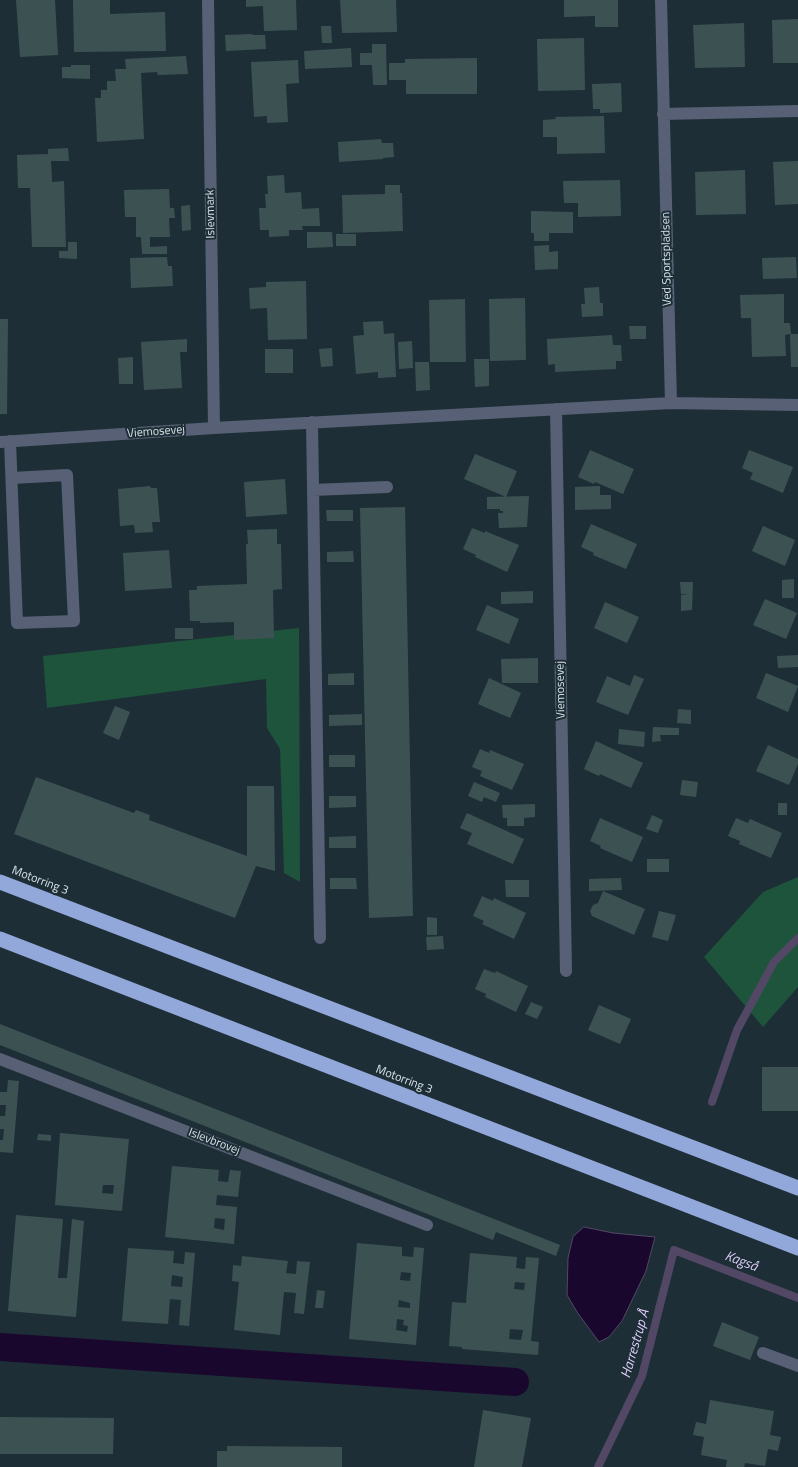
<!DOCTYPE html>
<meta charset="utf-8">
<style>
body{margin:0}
canvas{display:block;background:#1d2e36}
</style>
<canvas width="798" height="1467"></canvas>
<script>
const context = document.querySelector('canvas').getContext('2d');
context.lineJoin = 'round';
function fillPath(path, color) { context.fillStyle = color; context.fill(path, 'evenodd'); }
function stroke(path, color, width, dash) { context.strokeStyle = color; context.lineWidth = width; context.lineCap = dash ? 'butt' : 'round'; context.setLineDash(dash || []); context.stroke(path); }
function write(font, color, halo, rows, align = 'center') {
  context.font = font + ' "Titillium Web",sans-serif'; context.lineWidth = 4; context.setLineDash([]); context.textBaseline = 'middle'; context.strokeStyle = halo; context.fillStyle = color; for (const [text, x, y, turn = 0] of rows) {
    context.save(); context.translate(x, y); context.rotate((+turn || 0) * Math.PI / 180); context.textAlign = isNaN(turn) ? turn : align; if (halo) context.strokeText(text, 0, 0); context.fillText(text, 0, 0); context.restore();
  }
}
fillPath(new Path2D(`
 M299,628L300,882L284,873L280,749L267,728L266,679L47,708L43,656Z
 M798,877V987L763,1027L704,957L763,892Z`), '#1e533c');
const water = new Path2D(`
 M584,1227L613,1233L655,1237L646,1271L622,1321L609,1337L599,1342L577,1312L567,1295L568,1258L573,1237Z`);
fillPath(water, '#1a072e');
stroke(water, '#524865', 1);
stroke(new Path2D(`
 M712,1102L737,1030L774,962L798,938
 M598,1467L642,1376L674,1250L798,1298`), '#524865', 8);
stroke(new Path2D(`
 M0,1347L515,1382`), '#1a072e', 28);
fillPath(new Path2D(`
 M16,0H55L58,55L20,57Z
 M73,0H110V14L165,12L166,51L74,52Z
 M246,0H296L297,30L264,31L263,6L246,7Z
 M340,0H396L397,32L342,33Z
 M564,0H618V27H595V16L564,17Z
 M798,19V63H773L772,20Z
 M744,23L745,67L695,68L693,25Z
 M321,26H331L332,43H322Z
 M252,34L253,35H265L266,49L226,51L225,35Z
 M584,38L585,90L538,91L537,39Z
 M372,44H386L387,85H373L372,65H360V53H372Z
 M351,48L352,67L305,69L304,51Z
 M186,56L188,74L158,75L157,72L141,73L144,139L97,142L95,98H101V90H107V81H116L115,69H126L125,59Z
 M477,58V94H406V80H389V63H405V59Z
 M298,60L299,83L286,84L288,122L267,123V116L254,117L251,62Z
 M71,65H90V79L62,78V67H71Z
 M621,83L622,112L600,113V109H593L592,84Z
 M604,116L605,153L557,154V137H543V120L556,119L555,117Z
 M381,139L382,143H393L394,157L383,158V159L339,162L338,142Z
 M68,148L69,161H51L52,182L64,181L66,247H32L30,188H18L17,155L48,154V149Z
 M798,161V204L775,205L773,162Z
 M745,170L746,214L696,215L695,172Z
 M284,175L285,193L301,192L302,209L319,208L320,226H302L303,230H289V236L269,237V230H260L259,208H266L265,194H268L267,176Z
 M620,180L621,216L578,217V203H564L563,181Z
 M385,185H400V193H402L403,231L343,233L342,195L385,194Z
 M169,189L170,208H174L175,218H169L170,237H150V247L167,246V254H142L141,237H136V217H125L124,190Z
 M190,205L191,230L182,231L181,206Z
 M531,211L573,212V233H549V241H534V233H531Z
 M307,232H332L333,247L307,248Z
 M336,234H356V246H336Z
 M68,242H77V259L59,258V251H68Z
 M549,245V252L558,251V269L535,270L534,246Z
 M167,257L168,266H172L173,286L131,288L130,258Z
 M796,257L797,278L763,279L762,258Z
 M306,281L307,339L268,340L267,308L250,309L249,288L266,287V282Z
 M599,287L600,303H603V316L582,317L581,304H585L584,288Z
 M784,294V323H790L791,334H798V367H791L790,334L785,335L786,356L752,357L751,318H741L740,295Z
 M525,298L526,360L490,361L489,299Z
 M465,299L466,362H430L429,300Z
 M0,319H8L7,414H0Z
 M383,321L384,334L394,333L396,377L378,378V372L356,374L353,336L364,335L363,322Z
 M629,326H646V339H630Z
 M612,335L613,345H621L622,361H616V369L555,372V364L548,365L547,339Z
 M187,339V352H180L182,388L144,390L141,342Z
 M412,341L413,368L399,369L398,342Z
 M332,348L333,366L321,367L319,349Z
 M265,349H293V373H265Z
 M133,357V384H119L118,358Z
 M474,359H489V386L475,387Z
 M415,362H429L430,390L416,391Z
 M590,450L634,469L623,494L595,482L594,484L578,477Z
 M749,450L793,467L783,493L750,479L753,473L742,468Z
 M475,454L517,471L506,497L464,479Z
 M285,479L287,514L246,517L244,482Z
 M150,486L151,488H157L160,522H152L153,532L135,533L134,525L120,526L118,489Z
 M600,486V495H611V509L575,510V487Z
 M529,496L527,527L499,528L498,513H503V511H500V509H487V497Z
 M405,507L413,916L369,918L360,508Z
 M326,510H353V521H327Z
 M591,524L637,544L626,569L593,555L594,553L581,547Z
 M763,526L795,540L785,566L752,551Z
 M472,528L485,533V531L519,545L507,572L475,557L476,555L463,549Z
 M277,529V544H281L282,589L273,590L274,638L234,640V622L200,623V621H190L189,590H197V586L247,584L246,544H248L247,530Z
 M169,550L172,588L125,591L123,553Z
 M353,551L354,562H327V552Z
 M794,579V598H782V580Z
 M680,582H693L692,610L681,611V595L688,594H681Z
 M533,591V603L501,604V592Z
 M765,599L797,613L786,639L753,625Z
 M605,602L639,617L627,643L594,628Z
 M487,605L519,619L509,644L476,630Z
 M175,628H193V639H175Z
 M798,655V667L778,668L777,656Z
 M538,658V683H502L501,659Z
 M354,673V685H328V674Z
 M766,673L798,686L788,712L756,698Z
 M634,675L644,679L628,715L596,702L607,676L630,686Z
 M489,678L521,693L510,718L478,704Z
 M115,706L130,712L119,740L103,733Z
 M678,709L691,710V724L677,723Z
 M362,714V725L329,726V715Z
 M653,727L679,728V735H660L661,741L652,742Z
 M619,729L645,732L644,747L618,744Z
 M596,741L643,763L631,788L600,774L599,776L584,769Z
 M768,745L798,759V764L789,785L756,771Z
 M480,749L489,753L490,750L524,764L512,790L480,776L482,771L472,767Z
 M329,755H355V767H329Z
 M36,777L134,813L136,810L150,815L149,820L247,856V786H274L275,871L256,866L235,918L14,834Z
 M682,780L698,782L696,797L680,795Z
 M474,782L500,793L496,802L484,797L482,802L468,796Z
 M329,796H356V807L329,808Z
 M778,803H787V815H778Z
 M535,804V817L524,818V826H507V818H503L502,805Z
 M467,813L524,839L513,864L467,844L472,833L460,828Z
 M652,815L663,820L658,833L646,829Z
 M600,818L643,837L632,862L600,848L601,846L590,841Z
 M736,818L748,823L750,819L782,833L771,858L739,844L740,841L728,836Z
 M356,836V848H329V837Z
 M647,859H669V872H647Z
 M330,878H356L357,889H330Z
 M621,878L622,890L589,891V879Z
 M505,880H529V897H506Z
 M603,891L645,909L634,935L592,916L590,911L593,905L598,903Z
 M482,896L493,901L494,898L526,913L514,939L482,924L484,921L473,916Z
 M659,911L676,915L668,941L652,937Z
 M427,917L437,918V935H427Z
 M443,936L444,949L427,950L426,937Z
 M484,969L495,973L496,971L528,986L516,1012L485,997L486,994L475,989Z
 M531,1002L543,1007L537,1019L525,1014Z
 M599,1005L631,1019L620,1044L588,1030Z
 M0,1024L560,1245L556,1256L496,1232L493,1240L0,1045Z
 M762,1067H798V1111H762Z
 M8,1080L19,1081L13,1153L0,1152V1140H3L4,1129H0V1116H5L6,1105H0V1092H7Z
 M60,1133L129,1139L122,1211L55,1205ZM103,1185H114L113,1194L102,1193Z
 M38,1134L51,1135V1141L37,1140Z
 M172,1166L219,1170L218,1181L228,1182L230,1170L241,1171L238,1197L217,1195L216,1205L237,1207L234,1244L165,1237ZM215,1218L225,1219L224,1230L214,1228Z
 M16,1215L63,1219L58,1278H67L72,1219L84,1221L76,1317L8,1311Z
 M357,1243L402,1247V1256L413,1257L414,1247L424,1248L416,1345L349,1339ZM401,1272L411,1273L410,1281L400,1280ZM399,1300L410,1303V1308L398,1307ZM397,1319L404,1320L403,1325L408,1326L407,1332L396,1330Z
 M128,1248L174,1251L173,1263L184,1264L185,1252L195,1253L189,1326L179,1325L181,1300L170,1299L168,1324L122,1321ZM172,1275L183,1277L182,1287L171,1286Z
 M470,1253L517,1257L516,1268L525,1269L526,1257L539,1258L531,1341L539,1342L538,1355L462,1349V1347L449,1346L452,1302L466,1303ZM515,1282L525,1283L524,1290L514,1289ZM510,1329L523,1330L521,1340L509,1339Z
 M242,1256L288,1261L286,1273L296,1274L297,1261L310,1262L304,1314L294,1313L296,1293L284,1292L280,1335L234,1330L239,1282L232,1281L233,1265L241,1266Z
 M317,1290L325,1291L323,1308H315Z
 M722,1322L759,1337L750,1360L713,1346Z
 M710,1400L774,1411L770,1435L781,1437L778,1451L768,1449L765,1466L745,1463L744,1467H726L727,1460L701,1455L704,1437L693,1435L696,1422L706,1424Z
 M483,1410L531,1418L522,1467H474Z
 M0,1417L114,1418L113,1454H0Z
 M227,1446L342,1447V1467H217V1451H227Z`), '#3c5252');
stroke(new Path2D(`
 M208,0L214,428
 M661,0L671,403
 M663,114L798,111
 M556,409L566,971
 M312,422L320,938
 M10,441L17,623L74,621L67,475L12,478
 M0,442L214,428L671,403L798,405
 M313,490L387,487
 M0,1059L427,1225
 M763,1353L798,1366`), '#576074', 12);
stroke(new Path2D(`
 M0,882L798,1188
 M0,939L798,1248`), '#93a8da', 15);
write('12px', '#d5e0e5', '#1d2e36', [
 ["Islevmark",211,214,-91],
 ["Ved Sportspladsen",667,259,-91],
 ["Viemosevej",156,432,-4],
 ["Viemosevej",561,690,-91],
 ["Motorring 3",40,881,21],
 ["Motorring 3",404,1080,21],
 ["Islevbrovej",214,1142,21]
]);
write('italic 14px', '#decdfa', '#1d2e36', [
 ["Kagså",741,1262,21],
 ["Harrestrup Å",636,1344,-74]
]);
</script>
